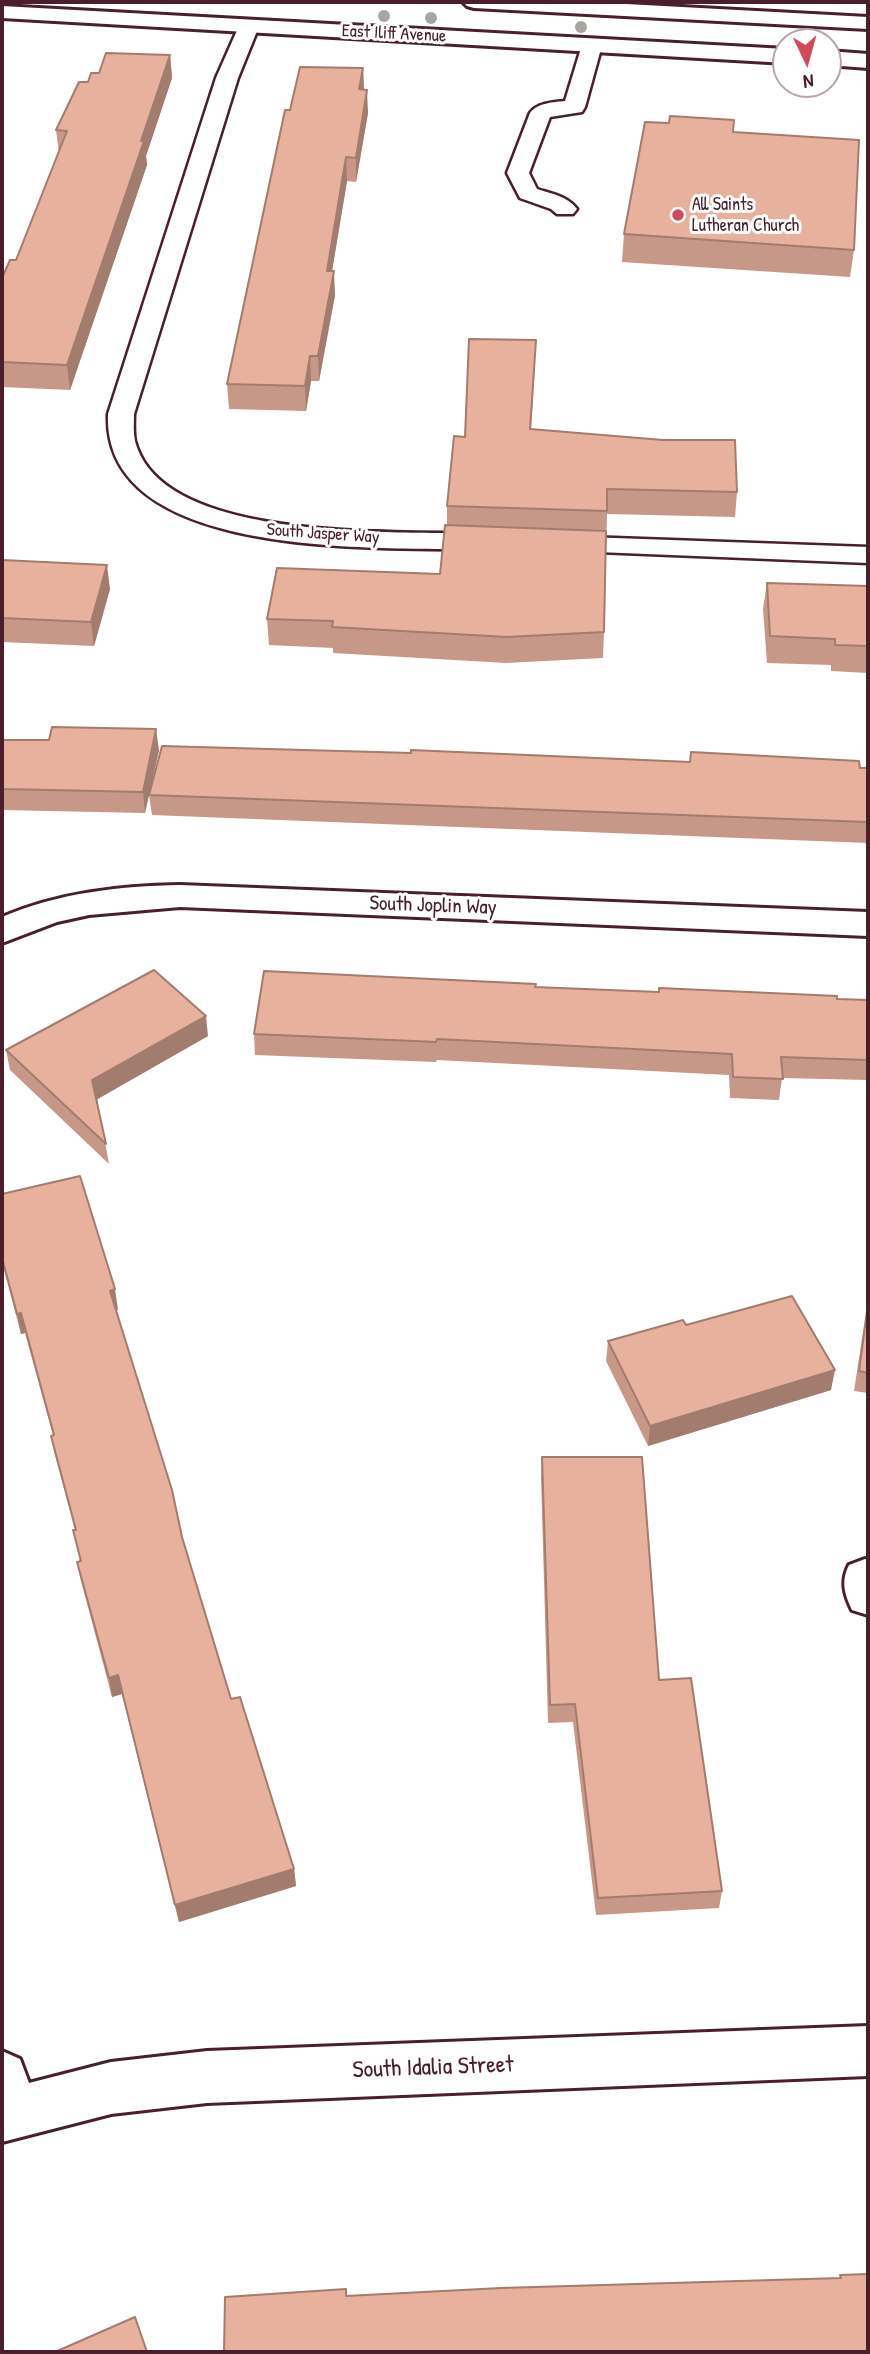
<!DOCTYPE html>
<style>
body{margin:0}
#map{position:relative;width:870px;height:2354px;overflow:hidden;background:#fff;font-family:"Patrick Hand",sans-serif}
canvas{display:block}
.frame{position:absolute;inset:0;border:4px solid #4a1f2b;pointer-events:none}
.north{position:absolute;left:772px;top:28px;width:70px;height:70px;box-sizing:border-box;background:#fff;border:2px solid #b7a5aa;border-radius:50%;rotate:175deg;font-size:19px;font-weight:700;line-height:28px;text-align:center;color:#4a1f2b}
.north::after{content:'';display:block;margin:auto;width:24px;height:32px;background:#d1495b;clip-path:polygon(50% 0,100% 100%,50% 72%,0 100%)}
</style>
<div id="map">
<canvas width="870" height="2354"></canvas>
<div class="frame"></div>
<div class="north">N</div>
</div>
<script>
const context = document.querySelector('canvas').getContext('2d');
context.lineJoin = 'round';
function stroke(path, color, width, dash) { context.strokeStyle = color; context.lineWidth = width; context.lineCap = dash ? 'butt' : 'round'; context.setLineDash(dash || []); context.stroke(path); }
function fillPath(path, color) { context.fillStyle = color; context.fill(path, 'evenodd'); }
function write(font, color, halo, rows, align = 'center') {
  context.font = font + ' "Patrick Hand",sans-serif'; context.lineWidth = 6; context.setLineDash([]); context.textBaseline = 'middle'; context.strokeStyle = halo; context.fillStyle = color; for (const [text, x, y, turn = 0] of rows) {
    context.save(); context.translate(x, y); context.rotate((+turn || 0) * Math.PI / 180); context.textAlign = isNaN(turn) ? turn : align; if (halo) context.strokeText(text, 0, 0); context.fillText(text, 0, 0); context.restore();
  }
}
const lane = new Path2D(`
 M249,20L256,22L259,26L238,78L134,414C134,423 133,432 135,441C162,546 409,530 493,534L503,536L507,542L503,548L493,550C394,546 102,565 108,414L216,78L239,26L242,22Z
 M592,39L599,41L602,45L585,107L582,112L550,117L529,173L537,189C552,194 567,196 577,209L573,214H557L551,209L520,198L507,173L530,113C537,103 554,102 565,101L582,45L585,41Z
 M558,536L868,547V563L548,550L544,544L548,538Z`);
const street = new Path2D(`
 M180,885L868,912V936L180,907L89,915L57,922L2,943V917C58,893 119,886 180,885Z
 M865,1559L868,1560V1615L852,1610C844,1593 841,1581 849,1565Z
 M868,2026V2076L207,2103L111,2114L2,2142V2051L20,2059L29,2083L111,2062L207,2051Z`);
const primary = new Path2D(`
 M463,2H589L868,17V29L474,8L467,6Z
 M2,6L786,49V63L2,18Z
 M828,51L868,54V68L828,65Z`);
stroke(lane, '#4a1f2b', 5);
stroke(street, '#4a1f2b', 6);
stroke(primary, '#4a1f2b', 6);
fillPath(lane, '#fff');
fillPath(street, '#fff');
fillPath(primary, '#fff');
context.fillStyle = '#a9a4a0';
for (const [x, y] of [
 [384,16],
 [431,18],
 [581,27]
]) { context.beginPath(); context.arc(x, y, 6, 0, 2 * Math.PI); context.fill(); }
fillPath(new Path2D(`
 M170,55L172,78L146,156L147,165L70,390L2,387V278L16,260L59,153L56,130L88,82L99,73Z
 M363,68L364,90L368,113L356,182L347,181L332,271L335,295L319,381H311L306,411L229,409L227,384L290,110Z
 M733,132L854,250L850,277L622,262L624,234Z
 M535,364L531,430L737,492L735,517L607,514L604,632L603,658L506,663L333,653V648L269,645L267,619L440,574L447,525V506L465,437Z
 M2,560L110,589L94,646L2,642Z
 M767,583L868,586V673L831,671V665L767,663L763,609Z
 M2,740L159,750L145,813L2,810Z
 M690,762L868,768V843L152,815L149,795Z
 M536,987L868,1000V1080L782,1078L779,1100L730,1098L729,1075L437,1060L436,1062L255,1055L254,1034Z
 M208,1036L97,1099L109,1164L10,1070L6,1050Z
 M2,1194L118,1310H116L182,1537L231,1699L294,1869L296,1886L179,1922L122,1694L112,1697L81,1581L77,1562L80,1561L73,1530H75L55,1455L51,1436L53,1435L25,1333L21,1334L2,1262Z
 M868,1303V1393L854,1391L865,1319Z
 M686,1325L831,1390L648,1446L606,1361L608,1341Z
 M542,1457L659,1680L722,1891L719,1908L596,1915L573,1722L548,1723L541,1476Z`), '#c79887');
fillPath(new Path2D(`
 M170,55L172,78L146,156L147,165L70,390L67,365Z
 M363,68L364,91L359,89Z
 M367,90L368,113L356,182V158Z
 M346,157L347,181L328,295L327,271Z
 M334,271L335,295L319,381L318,356Z
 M310,356L311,381L306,411L305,386Z
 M107,565L110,589L94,646L91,622Z
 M156,729L159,750L145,813L143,792Z
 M206,1016L208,1036L96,1100L92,1080Z
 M115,1289L118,1310L113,1311L110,1291Z
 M21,1313L25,1333L21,1334L17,1314Z
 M835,1370L831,1390L648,1446L650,1426Z
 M118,1675L122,1694L112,1697L109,1678Z
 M294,1869L296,1886L179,1922L175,1905Z`), '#a27c6e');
const building = new Path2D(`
 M106,53L170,55L141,141H144L67,365L2,362V278L10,260H16L67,131L56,130L79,82H88L91,73H99Z
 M300,67L363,68L359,89L367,90L356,158L346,157L327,271H334L318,356H310L305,386L227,384L285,110H290Z
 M670,116L734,120L733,132L859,140L854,250L624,234L645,122L669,123Z
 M469,339L536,340L530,429L663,440H735L737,492L607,489V511L447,506L454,436L465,437Z
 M445,525L606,531L604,632L507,637L332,627L333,621L267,619L277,568L440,574Z
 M2,560L107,565L91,622L2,618Z
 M767,583L868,586V646L835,645V639L770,636Z
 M52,727L156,729L143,792L2,789V740H49Z
 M162,746L411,753V750L690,762L691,752L859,761L860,768H868V822L149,795Z
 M154,970L206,1016L92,1080L106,1144L6,1050Z
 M264,971L536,984L535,987L659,992V988L837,996V999L868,1000V1060L781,1057L783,1079L733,1077L732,1054L437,1039L436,1042L254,1034Z
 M80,1176L115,1289L110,1291L172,1490L182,1537L231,1699L240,1697L294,1869L175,1905L118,1675L109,1678L77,1562L81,1561L73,1530H76L51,1436L54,1435L21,1313L17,1314L2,1258V1194Z
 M792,1296L835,1370L650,1426L608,1341L683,1320L686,1325Z
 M868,1304V1373L859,1371Z
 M542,1457H642L659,1680L691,1678L722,1891L598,1898L575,1704L550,1705Z
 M868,2274V2352H224L225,2297L346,2289V2296L501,2288L841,2278L840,2275Z
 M135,2317L147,2352H55Z`);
fillPath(building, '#e7b19d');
stroke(building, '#a27c6e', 2);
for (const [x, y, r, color] of [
 [678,215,7,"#d1495b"]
]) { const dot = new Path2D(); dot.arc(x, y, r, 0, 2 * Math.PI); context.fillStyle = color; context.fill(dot); stroke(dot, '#fff', 2.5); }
write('18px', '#4a1f2b', '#fff', [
 ["East Iliff Avenue",394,34,3],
 ["South Jasper Way",323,534,4]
]);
write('18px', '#4a1f2b', '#fff', [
 ["All Saints",692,205],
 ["Lutheran Church",692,226]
], 'left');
write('21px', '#4a1f2b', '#fff', [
 ["South Joplin Way",433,906,2]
]);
write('24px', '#4a1f2b', '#fff', [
 ["South Idalia Street",433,2068,-2]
]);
</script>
